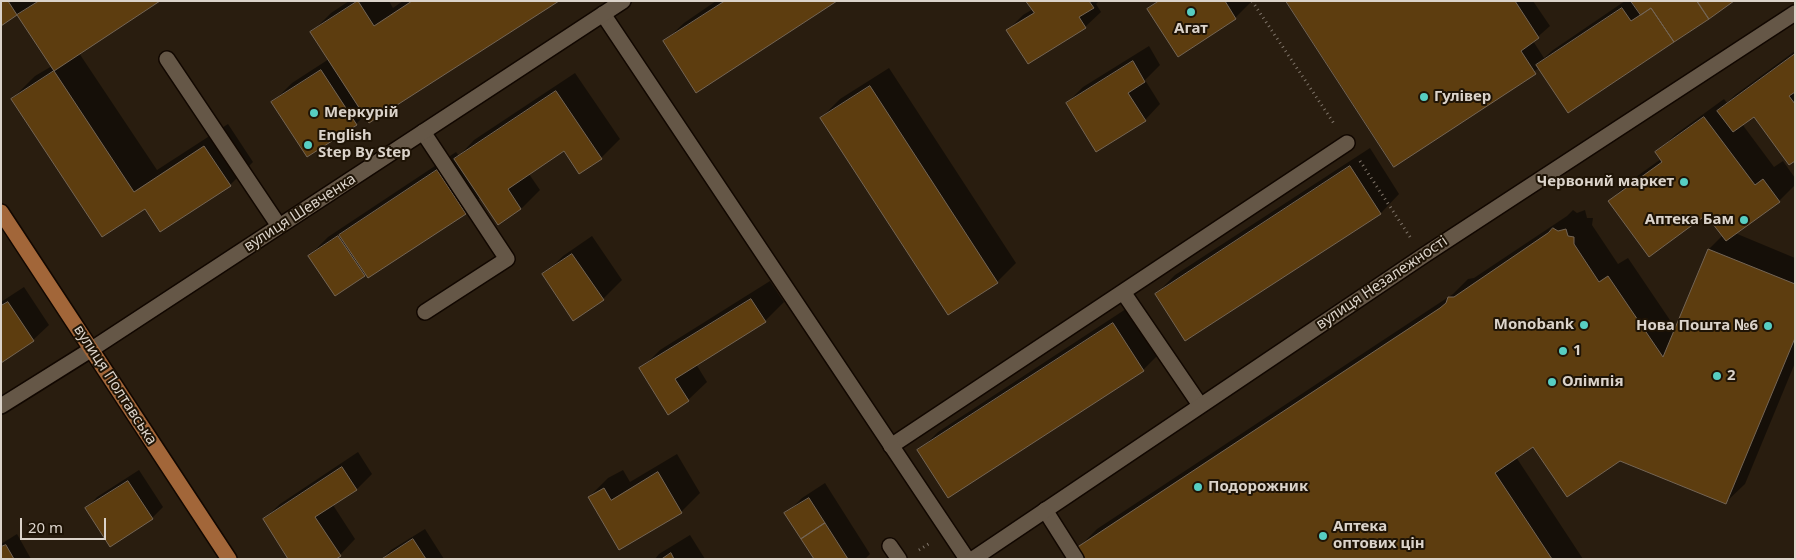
<!DOCTYPE html>
<meta charset="utf-8">
<style>
body{margin:0}
#map{position:relative;width:1796px;height:560px;overflow:hidden;background:#291d0f;font-family:"Noto Sans",sans-serif}
canvas{display:block}
.frame{position:absolute;inset:0;border:2px solid #dbd3ca;pointer-events:none}
.scale{position:absolute;left:20px;top:518px;width:86px;height:22px;box-sizing:border-box;border:2px solid #dbd3ca;border-top:0;padding-left:6px;font-size:15px;line-height:18px;white-space:nowrap;color:#dbd3ca;-webkit-text-stroke:4px #1f1406;paint-order:stroke}
</style>
<div id="map">
<canvas width="1796" height="560"></canvas>
<div class="frame"></div>
<div class="scale">20 m</div>
</div>
<script>
const context = document.querySelector('canvas').getContext('2d');
context.lineJoin = 'round';
function fillPath(path, color) { context.fillStyle = color; context.fill(path, 'evenodd'); }
function stroke(path, color, width, dash) { context.strokeStyle = color; context.lineWidth = width; context.lineCap = dash ? 'butt' : 'round'; context.setLineDash(dash || []); context.stroke(path); }
function write(font, color, halo, rows, align = 'center') {
  context.font = font + ' "Noto Sans",sans-serif'; context.lineWidth = 4; context.setLineDash([]); context.textBaseline = 'middle'; context.strokeStyle = halo; context.fillStyle = color; for (const [text, x, y, turn = 0] of rows) {
    context.save(); context.translate(x, y); context.rotate((+turn || 0) * Math.PI / 180); context.textAlign = isNaN(turn) ? turn : align; if (halo) context.strokeText(text, 0, 0); context.fillText(text, 0, 0); context.restore();
  }
}
fillPath(new Path2D(`
 M1,1H157L79,53L157,170L228,124L253,162L230,185L145,207L12,99L35,76L52,66L18,14L1,24Z
 M349,1H389L393,8L403,1H557L365,115L356,124L273,102L292,83L329,59L312,32L331,13Z
 M716,1H834L665,41L684,23Z
 M1028,1H1099L1096,4L1101,12L1085,27L1008,30L1023,15L1033,9Z
 M1157,1H1250L1251,2L1235,18L1178,55L1148,10Z
 M1287,1H1533L1550,26L1533,41L1544,58L1553,50L1625,1H1732L1539,68L1395,165Z
 M1149,46L1160,65L1145,80L1160,104L1145,120L1067,103L1083,87Z
 M1795,51V159L1754,116L1742,124L1774,167L1783,161L1795,178V185L1779,201L1735,233L1795,258V363L1745,484L1726,502L1620,459L1534,446L1516,457L1583,559H1085L1078,548L1097,529L1453,294L1468,279L1474,278L1567,216L1573,210L1577,213L1585,210L1587,218H1593L1592,225L1618,264L1628,258L1676,329L1709,249L1723,235L1706,213L1610,201L1629,182L1661,159L1657,152L1676,134L1724,99L1727,103L1735,95Z
 M889,68L1016,263L997,282L949,314L821,118L840,99Z
 M575,73L620,139L601,158L565,150L529,174L540,190L521,209L481,197L465,213L364,275L309,256L328,237L456,152L459,156L474,140Z
 M1370,148L1399,194L1381,213L1186,340L1156,294L1175,275Z
 M592,236L622,280L603,299L544,275L563,256Z
 M770,281L784,302L765,321L696,364L707,382L688,400L641,369L660,350Z
 M24,287L49,325L33,340L1,361V302Z
 M1132,305L1162,351L1143,370L948,496L919,451L938,432Z
 M358,452L372,474L357,489L333,505L355,539L340,555L264,519L280,504Z
 M677,454L700,493L681,512L589,497L608,478L623,470L630,482Z
 M139,470L163,507L152,518L86,509L97,497Z
 M825,483L870,554L865,559H815L786,514L802,498Z
 M425,529L444,559H382L391,550Z
 M17,534L31,559H1V544Z
 M690,535L705,559H655L659,554Z`), '#0007');
const building = new Path2D(`
 M1,1H8L17,15L1,26Z
 M39,1H160L54,71L17,15Z
 M358,1L374,26L412,1H559L369,123L310,32Z
 M725,1H837L696,93L663,41Z
 M1026,1H1089L1094,8L1079,17L1086,28L1028,64L1006,30L1034,13Z
 M1159,1H1225L1236,19L1178,57L1147,9Z
 M1286,1H1515L1539,38L1521,51L1536,74L1394,167Z
 M1631,1H1697L1709,19L1674,42L1651,8L1641,15Z
 M1697,1H1734L1709,19Z
 M1622,8L1631,21L1651,8L1674,42L1568,113L1536,65Z
 M1795,54V92L1789,96L1795,104V161L1789,165L1754,117L1733,132L1717,111Z
 M1133,61L1145,82L1128,93L1146,121L1096,152L1066,103Z
 M321,70L357,125L307,157L271,102Z
 M54,71L134,192L204,146L231,186L160,232L145,209L102,237L11,99Z
 M870,86L998,283L948,315L820,118Z
 M556,91L602,159L579,174L564,151L508,189L521,209L498,225L454,159Z
 M1704,117L1755,185L1763,179L1780,202L1726,241L1706,215L1649,257L1608,201L1662,162L1655,152Z
 M1350,166L1381,214L1185,341L1155,294Z
 M437,170L466,214L368,278L339,235Z
 M1553,228L1558,231L1566,229L1568,236L1574,237V244L1599,282L1608,276L1663,357L1708,249L1795,284V338L1726,504L1620,461L1567,497L1533,447L1495,473L1552,559H1084L1076,548L1440,308L1446,303L1448,297H1454L1548,233Z
 M338,236L365,276L335,296L308,256Z
 M572,254L604,300L573,321L542,274Z
 M751,299L766,322L675,379L689,401L668,415L639,368Z
 M8,302L34,341L1,363V306Z
 M1113,323L1144,371L948,498L917,450Z
 M342,467L357,490L315,517L341,556L336,559H288L263,519Z
 M658,472L682,513L619,550L588,497L604,488L611,500Z
 M128,481L153,519L110,547L85,508Z
 M809,498L825,523L801,539L784,513Z
 M825,523L848,559H814L801,539Z
 M413,539L426,559H382Z
 M6,545L14,559H1V547Z
 M671,553L674,559H662Z`);
fillPath(building, '#5d3d0f');
stroke(building, '#746555', 1);
const service = new Path2D(`
 M167,59L279,226
 M423,132L507,259L425,312
 M1123,292L1200,405
 M891,446L1347,143
 M1045,510L1076,559
 M890,546L899,559`);
const pedestrian = new Path2D(`
 M603,14L967,559`);
const minor = new Path2D(`
 M1,406L92,349`);
const tertiary = new Path2D(`
 M92,349L623,1
 M973,559L1423,256L1795,13`);
const primary = new Path2D(`
 M1,212L229,559`);
stroke(service, '#110700', 18);
stroke(pedestrian, '#110700', 18);
stroke(minor, '#110700', 18);
stroke(tertiary, '#110700', 18);
stroke(primary, '#110700', 18);
stroke(new Path2D(`
 M1252,1L1335,125
 M1360,161L1410,237
 M919,550L930,543`), '#80766b', 3, [1, 4]);
stroke(service, '#655747', 15);
stroke(pedestrian, '#655747', 15);
stroke(minor, '#655747', 15);
stroke(tertiary, '#655747', 15);
stroke(primary, '#a26639', 15);
for (const [x, y, r, color] of [
 [1191,12,5,"#57cec2"],
 [1424,97,5,"#57cec2"],
 [314,113,5,"#57cec2"],
 [308,145,5,"#57cec2"],
 [1684,182,5,"#57cec2"],
 [1744,220,5,"#57cec2"],
 [1584,325,5,"#57cec2"],
 [1768,326,5,"#57cec2"],
 [1563,351,5,"#57cec2"],
 [1717,376,5,"#57cec2"],
 [1552,382,5,"#57cec2"],
 [1198,487,5,"#57cec2"],
 [1323,536,5,"#57cec2"]
]) { const dot = new Path2D(); dot.arc(x, y, r, 0, 2 * Math.PI); context.fillStyle = color; context.fill(dot); stroke(dot, '#1f1406', 2); }
write('bold 15px', '#dbd3ca', '#1f1406', [
 ["Агат",1191,29,"center"],
 ["Гулівер",1434,97],
 ["Меркурій",324,113],
 ["English",318,136],
 ["Step By Step",318,153],
 ["Червоний маркет",1674,182,"right"],
 ["Аптека Бам",1734,220,"right"],
 ["Monobank",1574,325,"right"],
 ["Нова Пошта №6",1758,326,"right"],
 ["1",1573,351],
 ["2",1727,376],
 ["Олімпія",1562,382],
 ["Подорожник",1208,487],
 ["Аптека",1333,527],
 ["оптових цін",1333,544]
], 'left');
write('15px', '#dbd3ca', '#1f1406', [
 ["вулиця Шевченка",300,213,-33],
 ["вулиця Незалежності",1382,283,-34],
 ["вулиця Полтавська",115,385,57]
]);
</script>
